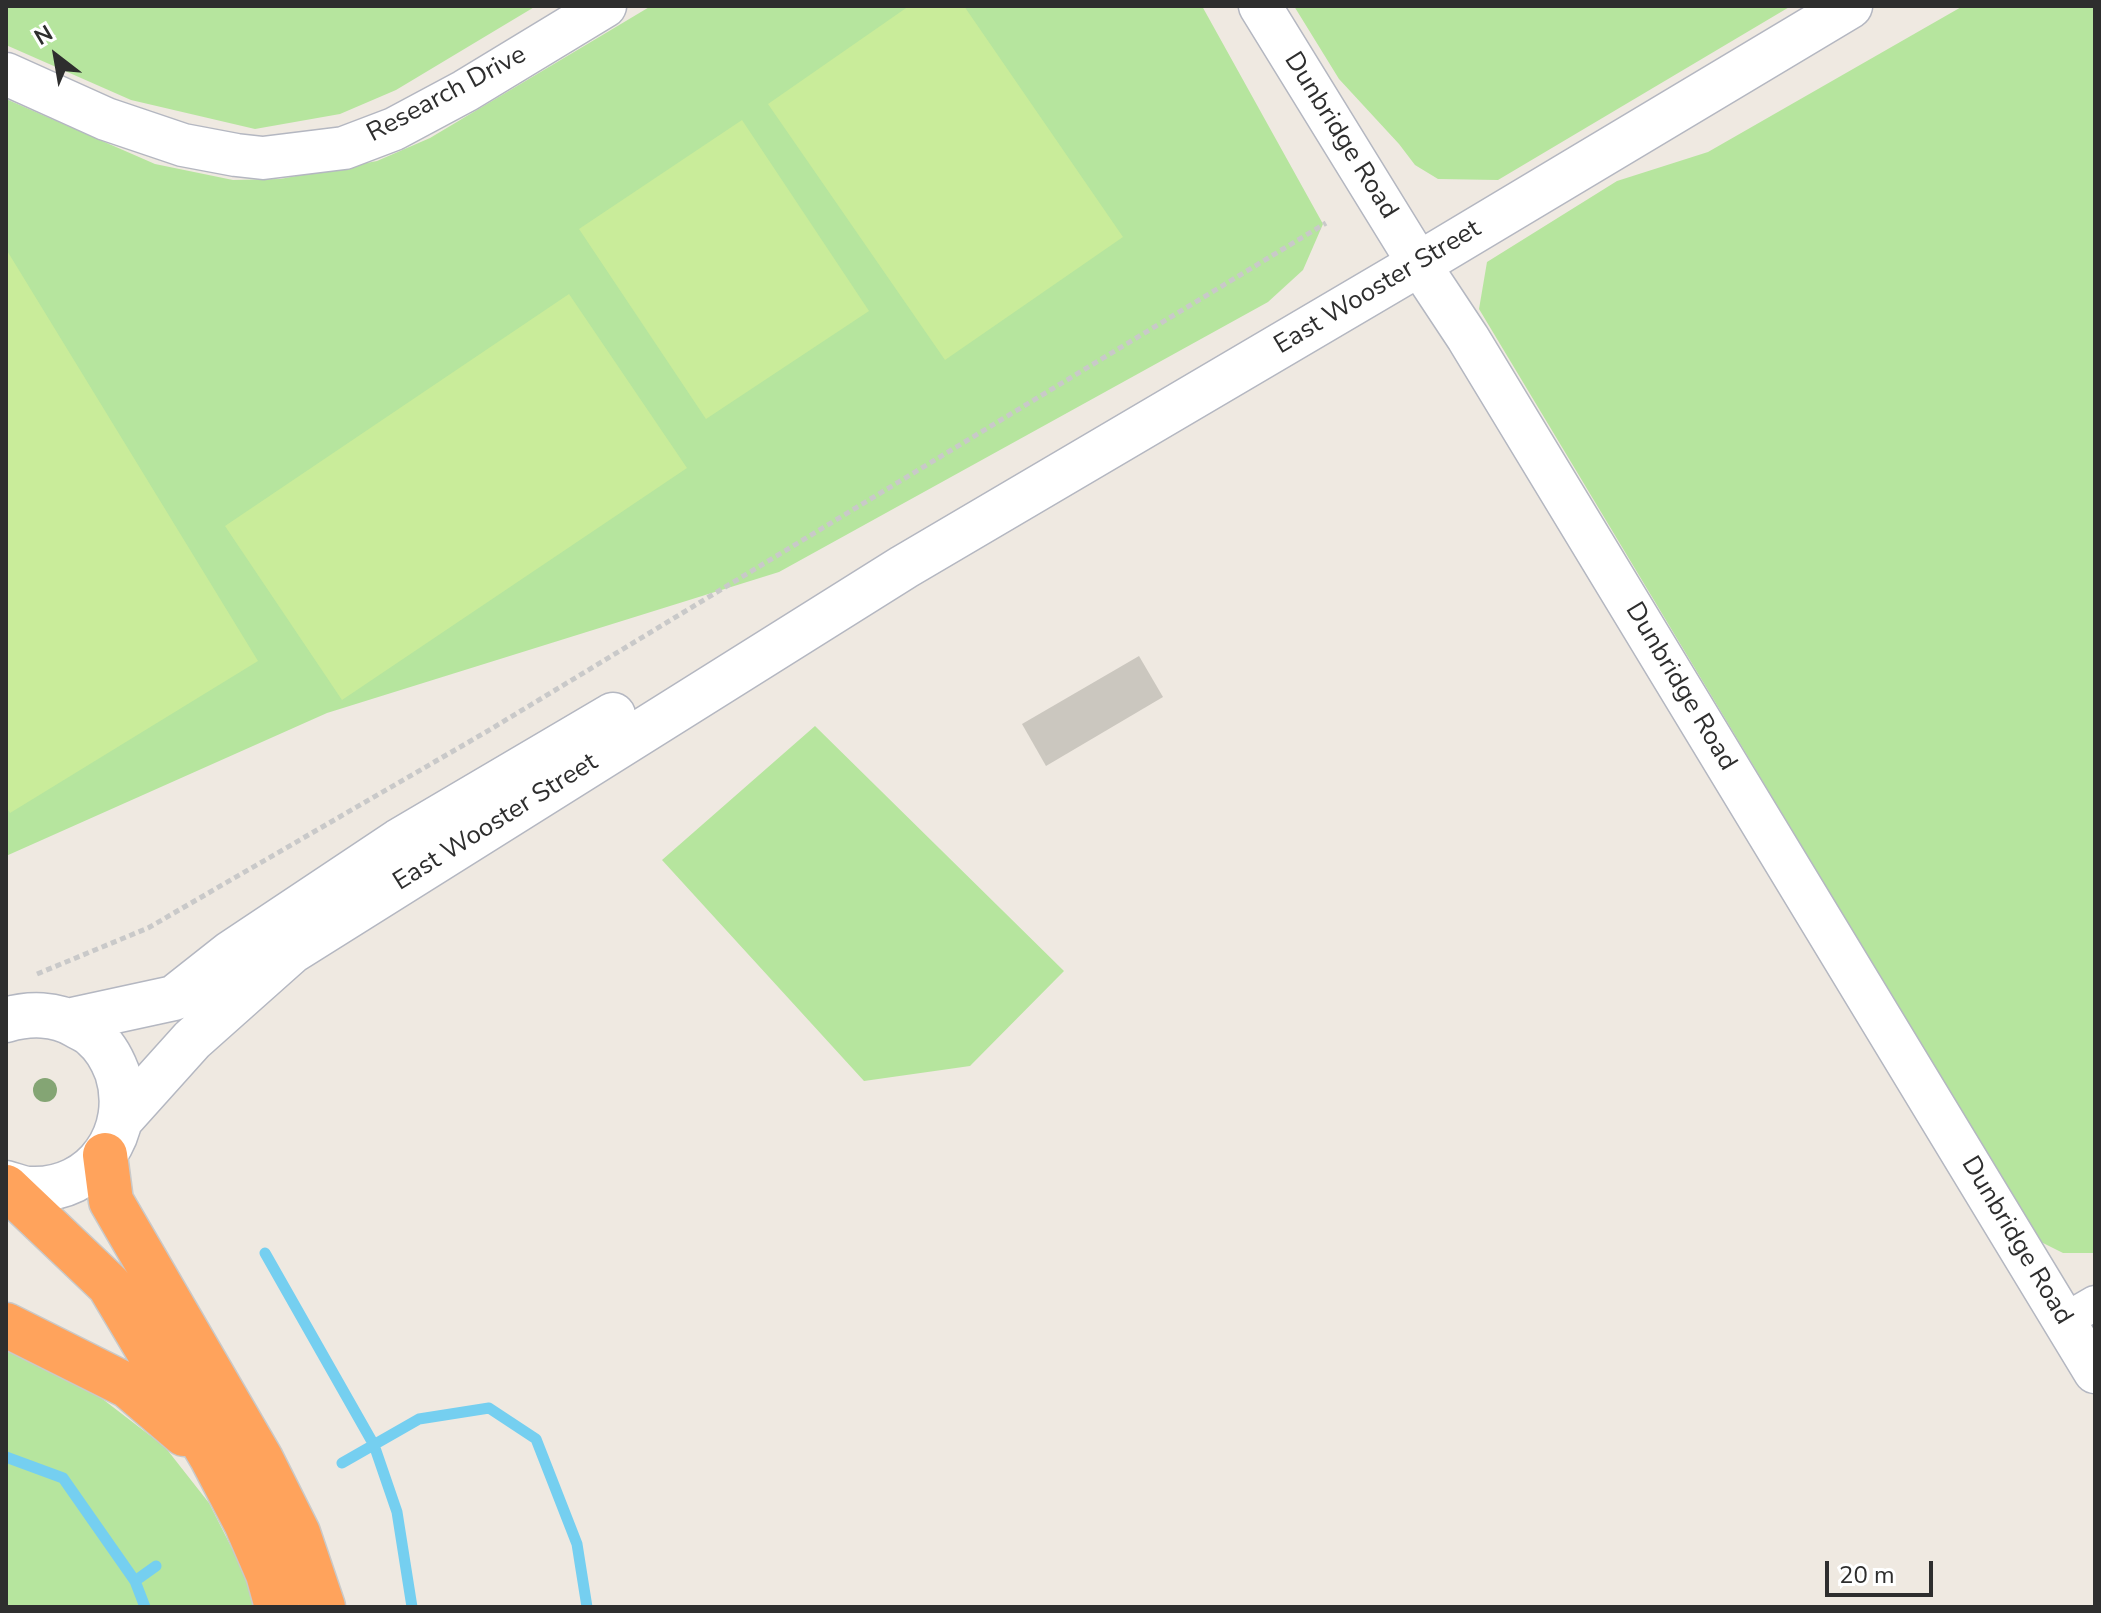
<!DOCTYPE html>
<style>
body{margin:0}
#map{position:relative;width:2101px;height:1613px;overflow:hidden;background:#efe9e1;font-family:"Nunito Sans",sans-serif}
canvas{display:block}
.frame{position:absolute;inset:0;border:8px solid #2e2e2e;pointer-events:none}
.north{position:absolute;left:16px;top:16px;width:80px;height:80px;-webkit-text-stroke:6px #fff;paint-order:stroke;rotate:329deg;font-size:22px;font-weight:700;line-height:32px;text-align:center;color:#2e2e2e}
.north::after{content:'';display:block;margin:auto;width:28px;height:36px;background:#2e2e2e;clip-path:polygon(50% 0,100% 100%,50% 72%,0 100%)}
.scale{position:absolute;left:1825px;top:1561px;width:108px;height:36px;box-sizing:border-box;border:4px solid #2e2e2e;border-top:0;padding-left:10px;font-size:24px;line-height:28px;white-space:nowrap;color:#2e2e2e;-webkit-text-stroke:6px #fff;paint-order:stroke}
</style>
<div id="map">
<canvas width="2101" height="1613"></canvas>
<div class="frame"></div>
<div class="north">N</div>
<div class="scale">20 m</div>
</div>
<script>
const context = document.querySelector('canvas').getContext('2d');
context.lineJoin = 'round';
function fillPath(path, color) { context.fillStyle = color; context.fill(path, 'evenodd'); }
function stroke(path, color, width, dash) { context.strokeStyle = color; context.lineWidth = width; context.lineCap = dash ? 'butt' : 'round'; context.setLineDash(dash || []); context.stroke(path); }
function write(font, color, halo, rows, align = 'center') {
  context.font = font + ' "Nunito Sans",sans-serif'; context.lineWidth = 6; context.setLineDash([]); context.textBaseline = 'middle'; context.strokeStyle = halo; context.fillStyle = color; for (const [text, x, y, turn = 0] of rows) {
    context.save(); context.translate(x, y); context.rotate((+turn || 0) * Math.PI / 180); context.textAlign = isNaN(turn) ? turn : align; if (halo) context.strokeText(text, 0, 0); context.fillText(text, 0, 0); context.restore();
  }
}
fillPath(new Path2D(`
 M6,6H536L396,90L340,114L255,129L131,100L6,45Z
 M651,6H1202L1323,224L1303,270L1268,302L779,572L327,713L6,856V99L155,164L233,180L280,179L377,161L430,138Z
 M1294,6H1791L1498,180L1438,179L1415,165L1399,144L1339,79Z
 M1963,6H2095V1253H2063L2039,1241L1479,309L1487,262L1617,181L1708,152Z
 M815,726L1064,971L970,1066L864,1081L662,860Z
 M6,1350L83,1384L165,1447L209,1503L248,1580L255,1607H6Z`), '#b6e59e');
fillPath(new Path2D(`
 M909,6H964L1123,237L945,360L768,104Z
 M742,120L869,311L706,419L579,229Z
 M6,249L258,661L10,813L6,806Z
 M569,294L687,468L342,700L225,526Z`), '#c9ec9a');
stroke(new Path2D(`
 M265,1253L374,1445L397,1512L412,1607
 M6,1457L63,1478L135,1581L156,1566
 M342,1463L419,1419L489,1408L536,1439L577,1544L587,1607
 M135,1581L145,1607`), '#75cff0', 11);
fillPath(new Path2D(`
 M1139,656L1163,697L1046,766L1022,724Z`), '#cbc7bf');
const minor = new Path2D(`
 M2064,1321L2095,1303`);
const tertiary = new Path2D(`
 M1260,6L1419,264L1468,338L2095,1372
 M6,74L106,119L183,145L236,155L263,158L344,148L394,129L465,91L605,6`);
const secondary = new Path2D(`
 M6,1020C29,1013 56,1013 77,1026C82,1029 89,1032 93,1036C104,1045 112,1059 117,1072C136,1131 95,1192 30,1189C22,1189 14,1185 6,1183
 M68,1021L174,998L231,953L399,841L613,715
 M121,1119L192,1040L292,951L904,567L1419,264L1850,6`);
const motorway = new Path2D(`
 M105,1155L111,1201L261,1459L298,1533L323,1607
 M6,1187L109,1285L212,1458L246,1523L268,1574L277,1607
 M6,1325L128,1386L184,1434`);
stroke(minor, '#b4b7c1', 37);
stroke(tertiary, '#b4b7c1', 45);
stroke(secondary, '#b4b7c1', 47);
stroke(motorway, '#c9c9c9', 47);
stroke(new Path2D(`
 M37,974L148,928L486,732L1326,223`), '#c9c9c9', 5, [6, 4]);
stroke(minor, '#fff', 34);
stroke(tertiary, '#fff', 42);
stroke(secondary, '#fff', 44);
stroke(motorway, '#ffa35c', 44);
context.fillStyle = '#84a574';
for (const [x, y] of [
 [45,1090]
]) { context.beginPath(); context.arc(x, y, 12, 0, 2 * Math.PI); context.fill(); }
write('26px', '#2e2e2e', '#fff', [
 ["Research Drive",447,95,-28],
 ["Dunbridge Road",1340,136,58],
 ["East Wooster Street",1378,288,-31],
 ["Dunbridge Road",1680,687,59],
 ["East Wooster Street",496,823,-32],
 ["Dunbridge Road",2016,1241,59]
]);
</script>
